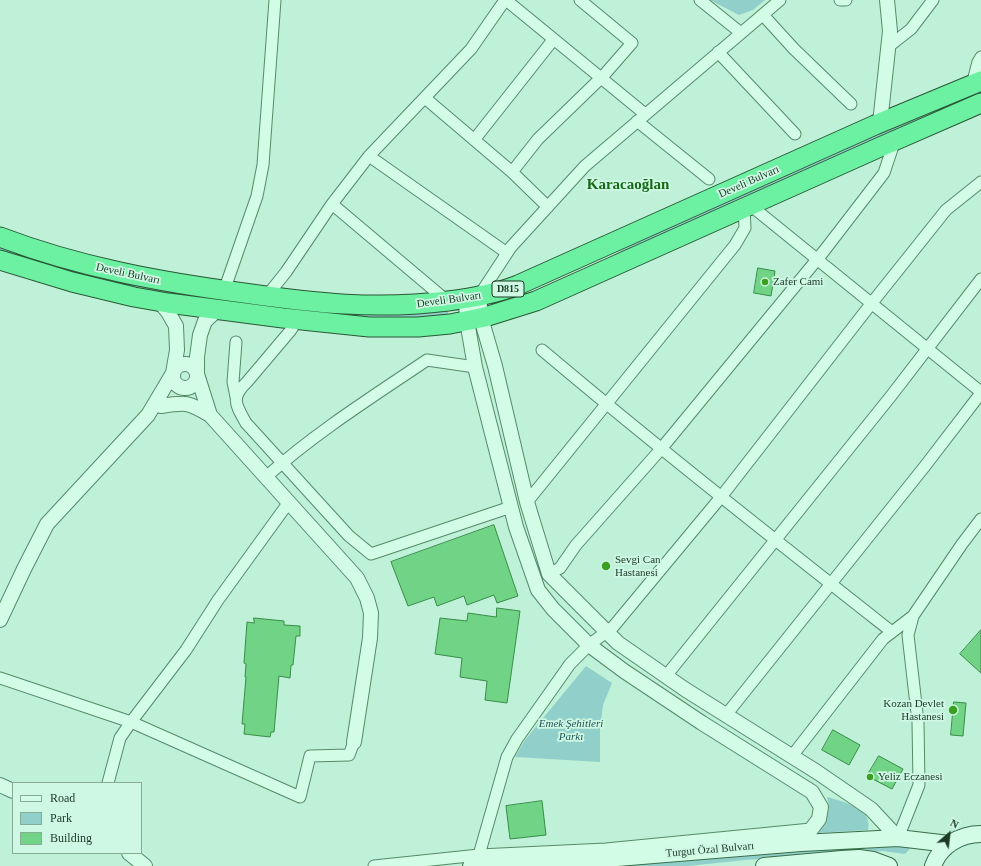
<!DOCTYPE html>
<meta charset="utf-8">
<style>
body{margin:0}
#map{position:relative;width:981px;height:866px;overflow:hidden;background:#bef1d7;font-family:"Times New Roman",serif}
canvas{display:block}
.legend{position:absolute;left:12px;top:782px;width:130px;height:72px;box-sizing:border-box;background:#cef8e3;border:1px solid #86ac96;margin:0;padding:5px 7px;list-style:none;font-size:12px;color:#1b3923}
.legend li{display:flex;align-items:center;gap:8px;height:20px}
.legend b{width:20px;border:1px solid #86ac96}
.north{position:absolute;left:929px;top:814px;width:40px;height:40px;-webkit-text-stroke:3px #cef8e3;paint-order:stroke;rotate:28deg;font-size:11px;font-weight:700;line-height:16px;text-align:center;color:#1b3923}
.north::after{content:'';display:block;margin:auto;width:14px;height:18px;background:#1b3923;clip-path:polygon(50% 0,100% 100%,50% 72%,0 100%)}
</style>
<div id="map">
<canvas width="981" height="866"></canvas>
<ul class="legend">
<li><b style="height:5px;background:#d2fce6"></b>Road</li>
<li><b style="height:11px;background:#91d0ca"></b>Park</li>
<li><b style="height:11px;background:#70d385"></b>Building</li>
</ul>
<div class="north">N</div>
</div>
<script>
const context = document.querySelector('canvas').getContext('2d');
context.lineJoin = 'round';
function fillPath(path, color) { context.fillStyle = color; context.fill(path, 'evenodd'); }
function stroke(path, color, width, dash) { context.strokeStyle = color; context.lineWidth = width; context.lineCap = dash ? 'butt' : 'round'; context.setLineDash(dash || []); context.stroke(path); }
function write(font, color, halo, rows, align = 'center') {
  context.font = font + ' "Times New Roman",serif'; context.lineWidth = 3.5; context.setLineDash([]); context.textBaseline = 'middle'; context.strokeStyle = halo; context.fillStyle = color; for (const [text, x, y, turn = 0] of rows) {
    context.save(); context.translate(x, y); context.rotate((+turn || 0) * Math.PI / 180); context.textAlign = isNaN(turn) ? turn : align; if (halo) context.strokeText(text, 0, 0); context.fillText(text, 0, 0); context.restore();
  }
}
fillPath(new Path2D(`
 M710,0H765L753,10L739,15Z
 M981,88V96L589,269L636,242Z
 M0,245L36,258L448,310V320L353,319L134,290L0,253Z
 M586,666L612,683L603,705L600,728V762L515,757L525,740Z
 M827,797C838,800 866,807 868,821C869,823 868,827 868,830L817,833C824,820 832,813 827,797Z
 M916,842L905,854L883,851L745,860L688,866H623L748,854Z`), '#91d0ca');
const building = new Path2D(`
 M758,268L775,271L771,296L754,293Z
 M494,525L518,596L497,603L494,595L467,605L464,596L437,606L434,597L408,606L391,562Z
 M497,608L520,611L507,703L485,700L487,681L460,677L462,658L435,654L440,618L467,621L468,613L496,617Z
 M254,618L284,621V625L300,626V636H296L293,665H291L290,678L279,676L274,732H271L270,737L244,734L245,724H242L246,677H245L246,664L244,663L247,622L254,623Z
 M981,630V673L960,654Z
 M954,702L966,703L963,736L951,735Z
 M833,730L860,745L849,765L822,750Z
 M879,756L903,769L892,789L867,776Z
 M542,801L546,835L510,839L506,806Z`);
fillPath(building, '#70d385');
stroke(building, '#398c49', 1);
const minor = new Path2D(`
 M506,0L645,114
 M700,0L741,33
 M840,0H846
 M763,15L794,49L851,104
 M888,47L911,29L933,0
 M718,52L795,134
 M972,85L978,62L981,57
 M425,98L512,172L548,207
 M637,121L709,179
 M474,140L553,40
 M369,156L507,253
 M512,172L538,139L604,75L632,43L580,0
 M332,204L447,301
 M750,205L981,392
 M224,291L257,196L263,165L265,137L275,0
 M479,296L511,247L585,166L780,0
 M266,297L286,272L332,204L369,156L471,49L505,0
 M297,320L291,330L247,382C230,398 236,405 246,423L349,536L371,554L511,507
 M236,342L233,382L236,397
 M542,350C657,447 774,539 892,632
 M266,477C315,433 372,397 427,360L475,367
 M527,502L735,245L745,228L744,208
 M549,574L560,568L576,545L661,449L824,251L884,173L895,140
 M666,676L891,396L981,279
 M0,678L131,722L300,797L310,756L349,755L354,742
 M726,715L925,466L981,393
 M792,756L883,639L913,616
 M108,783L120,738L131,722L186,650L218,600L289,502
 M898,838L919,785L918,722L908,635L913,616L962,544L981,519
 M479,855L507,757L517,739L570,664L589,645L613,627L721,497L871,304L946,210L981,182
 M374,866L479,855L606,849L811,829`);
const tertiary = new Path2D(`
 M880,123L890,31L887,0
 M479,297L481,318L495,366L527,502L549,574L618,643L686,690L817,772L871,809L898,838
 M466,299L467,321L475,367L516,527L538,590L553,609L589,645L624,671L702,723L812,792L821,807L819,819L801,843
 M173 376a12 12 0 1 1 24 0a12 12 0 1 1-24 0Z
 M161,406C186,402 188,402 210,415L197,374V357L200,335L205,321L217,310
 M210,415L357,578L367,598L371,613L370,638L354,742
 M0,620L24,569L47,524L148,415L173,373L177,350L176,326L168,312L159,301
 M0,785L13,791
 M129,853L145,866`);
const secondary = new Path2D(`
 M471,866L617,858L801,843L898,838L949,844
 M764,866L842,859L859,858L873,860L889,866
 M933,866C940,846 960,834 981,834`);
const trunk = new Path2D(`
 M0,237C79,267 160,282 244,293C314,303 376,310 448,301C472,298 495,294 518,285L875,125L981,81
 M0,260L72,282L134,297L168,303L283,318L369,327H418L450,324L485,317L536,301L880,147L981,103`);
stroke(minor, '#558b67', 13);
stroke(tertiary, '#558b67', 16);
stroke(secondary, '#396d48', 18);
stroke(trunk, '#2a5836', 21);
stroke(minor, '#d2fce6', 11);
stroke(tertiary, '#d2fce6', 14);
stroke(secondary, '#d2fce6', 16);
stroke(trunk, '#6cf0a2', 19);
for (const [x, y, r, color] of [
 [765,282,4,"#3b9f20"],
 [606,566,5,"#3b9f20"],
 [953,710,5,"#3b9f20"],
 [870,777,4,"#3b9f20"]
]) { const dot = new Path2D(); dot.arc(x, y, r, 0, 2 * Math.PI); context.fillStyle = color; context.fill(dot); stroke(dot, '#cef8e3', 1.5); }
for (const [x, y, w] of [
 [508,289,32]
]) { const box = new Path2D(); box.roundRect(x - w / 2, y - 8, w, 16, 3); context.fillStyle = '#cef8e3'; context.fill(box); stroke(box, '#1b3923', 1); }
write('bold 10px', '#1b3923', null, [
 ["D815",508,289]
]);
write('11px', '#1b3923', '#cef8e3', [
 ["Develi Bulvarı",749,182,-24],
 ["Develi Bulvarı",128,274,12],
 ["Develi Bulvarı",449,300,-8],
 ["Turgut Özal Bulvarı",710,850,-5]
]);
write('11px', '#1b3923', '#cef8e3', [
 ["Zafer Cami",773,282],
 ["Sevgi Can",615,560],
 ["Hastanesi",615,573],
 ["Kozan Devlet",944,704,"right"],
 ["Hastanesi",944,717,"right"],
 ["Yeliz Eczanesi",878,777]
], 'left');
write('italic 11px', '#205557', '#cef8e3', [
 ["Emek Şehitleri",571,724],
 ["Parkı",571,737]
]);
write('bold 15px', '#176917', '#cef8e3', [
 ["Karacaoğlan",628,185]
]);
</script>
